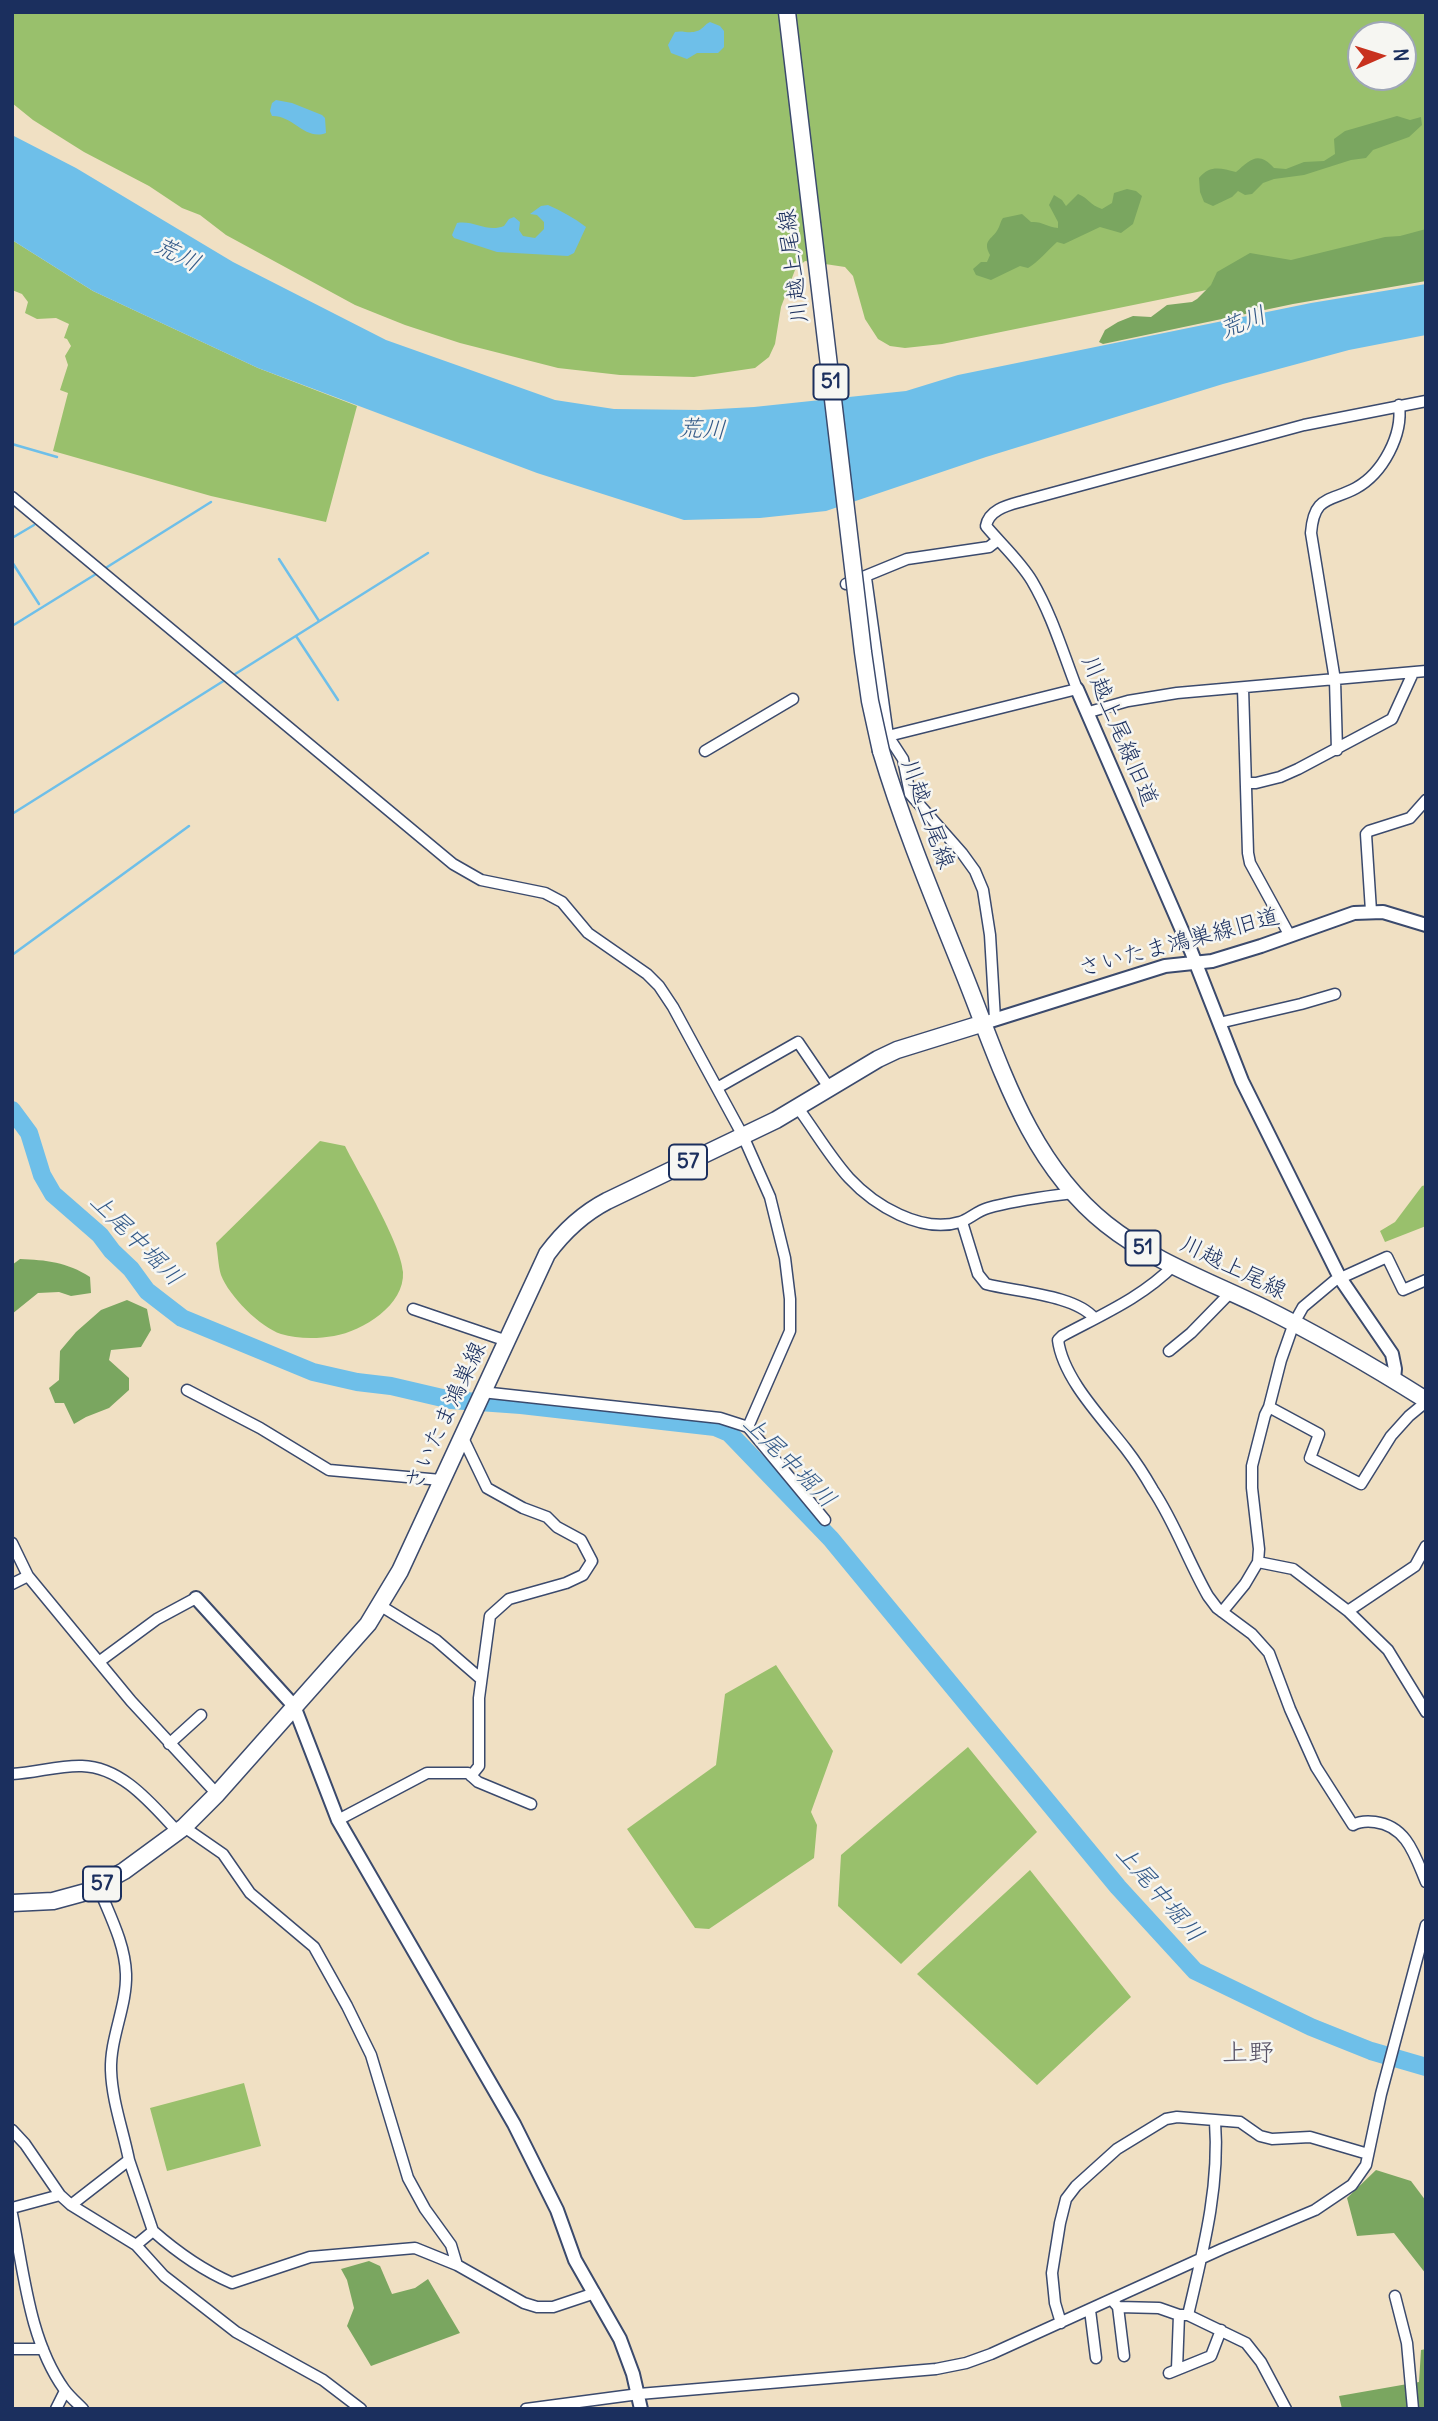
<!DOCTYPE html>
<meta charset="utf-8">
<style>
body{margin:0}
#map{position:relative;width:1438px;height:2421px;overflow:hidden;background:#f0e0c3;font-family:Delius,sans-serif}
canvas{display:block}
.frame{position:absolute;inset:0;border:14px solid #1b2f5e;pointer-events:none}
.north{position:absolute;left:1347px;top:21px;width:70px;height:70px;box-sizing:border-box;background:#f6f6f2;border:2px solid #9ea6b7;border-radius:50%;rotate:87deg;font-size:19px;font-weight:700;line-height:28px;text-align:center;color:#1b2f5e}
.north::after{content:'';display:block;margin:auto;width:24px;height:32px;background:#c8321e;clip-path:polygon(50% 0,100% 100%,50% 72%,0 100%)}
</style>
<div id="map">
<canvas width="1438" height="2421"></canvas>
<div class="frame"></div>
<div class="north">N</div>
</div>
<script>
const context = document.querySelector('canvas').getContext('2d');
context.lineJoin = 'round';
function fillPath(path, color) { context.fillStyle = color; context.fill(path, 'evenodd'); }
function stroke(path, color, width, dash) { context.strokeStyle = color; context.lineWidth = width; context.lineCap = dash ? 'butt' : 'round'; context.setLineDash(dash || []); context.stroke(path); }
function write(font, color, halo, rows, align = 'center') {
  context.font = font + ' Delius,"Klee One",sans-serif'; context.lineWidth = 5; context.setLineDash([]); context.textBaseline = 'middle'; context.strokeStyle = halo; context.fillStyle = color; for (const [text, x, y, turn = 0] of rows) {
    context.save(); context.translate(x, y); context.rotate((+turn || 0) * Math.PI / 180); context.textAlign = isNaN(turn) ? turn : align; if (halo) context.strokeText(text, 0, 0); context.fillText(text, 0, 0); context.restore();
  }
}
fillPath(new Path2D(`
 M12,12H1426V241L1318,262L1202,291L942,344L905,348L890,346L878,339L865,319L853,276L845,267L805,261L795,270L781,307L775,344L769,357L755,368L694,377L620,375L558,368L460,343L405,325L355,305L226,235L200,215L182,208L149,186L84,152L33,120L12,103ZM1361,35H1403V77H1361Z
 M12,240L93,291L258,368L357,406L326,522L211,496L53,451L68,393L60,390L68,365L65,356L71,346L67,339L64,338L69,324L56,318L37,319L25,313L28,302L22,294L12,290Z
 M320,1141L345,1146C359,1174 401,1243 403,1272C405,1305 363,1331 334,1336C317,1339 297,1339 281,1334C260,1327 229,1296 221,1275C218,1265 218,1253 216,1243Z
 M1426,1185V1226L1385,1242L1380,1231L1395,1222L1422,1186Z
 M776,1665L833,1751L811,1812L817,1825L814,1858L709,1929L695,1928L627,1829L716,1765L725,1694Z
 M968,1747L1037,1832L901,1964L838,1906L841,1855Z
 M1030,1870L1131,1997L1037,2085L917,1974Z
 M244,2083L261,2146L167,2171L150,2108Z`), '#99c06c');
fillPath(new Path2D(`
 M1397,116L1410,120L1421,117L1422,125L1409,137L1373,150L1366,158L1351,160L1304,175L1274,179L1263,183L1252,194L1245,195L1238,191L1232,197L1213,206L1204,202L1200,192L1199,178C1210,165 1220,168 1236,172C1250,160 1258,150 1274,168L1286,169L1304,162L1324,161L1335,154L1334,139L1345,131Z
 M1127,189L1136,191L1142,196L1133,224L1121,233L1100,227L1064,244L1057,242C1048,250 1037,263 1028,268L1020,266L991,280L976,275L973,269L981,262H987L990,255C982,240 992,240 998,229C1000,226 1000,222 1003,218L1022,214L1031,222C1042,221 1047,227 1058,228V222L1049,205L1054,195L1062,200L1066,206L1078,194C1089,198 1089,205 1102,209L1112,203L1114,193Z
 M1426,229V281L1293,304L1103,344L1099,342L1105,330L1118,322L1133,316L1151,317L1167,305L1192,302L1197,299L1211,285L1217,272L1250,253L1291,260L1385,237L1400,236Z
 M20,1259C46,1260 67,1262 90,1277L91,1293L71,1296L59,1292L38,1293L12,1314V1265Z
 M127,1300L147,1309L151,1330L141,1347L111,1350L109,1360L129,1378V1390L109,1408L86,1417L74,1424L64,1403H55L49,1388L59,1380L60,1351L76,1332L101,1310Z
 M1376,2170L1411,2181L1426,2201V2274L1394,2233L1357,2236L1347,2198Z
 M369,2261L380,2266L392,2294L415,2288L428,2279L460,2333L371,2366L347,2326L354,2308L347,2280L341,2269Z
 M1426,2349V2409H1342L1339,2396L1419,2382L1421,2350Z`), '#7aa660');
fillPath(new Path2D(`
 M710,22L720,26L724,31V47L718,53H697L687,59L671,53L668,45L675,32C683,30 689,34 697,31C702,30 705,24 710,22Z
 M276,100L292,103L322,115L325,118L326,133C305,141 293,115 272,116L270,111L272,103Z
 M12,135L76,168L233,262L386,340L555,400L614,409L700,410L754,407L906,391L958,375L1311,303L1426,284V335L1349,350L1223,384L986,457L826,511L760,518L684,520L537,473L258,368L93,291L12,240Z
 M548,205C562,211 574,218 586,227L574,253L568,256L497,252L454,238L452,235L457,223C474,220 487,233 504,226L509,219L514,217L520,222L519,230L523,236L535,238L544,229V222L537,215L530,214L541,206Z`), '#6ebfe9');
stroke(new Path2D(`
 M12,444L57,457
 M12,538L34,525
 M279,559L319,621
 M12,562L39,604
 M104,569L211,502
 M12,626L96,574
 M296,636L338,700
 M232,676L428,553
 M12,814L225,680
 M12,955L189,826`), '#6ebfe9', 2.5);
stroke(new Path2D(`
 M12,1110L29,1133L42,1175L53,1194L100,1235L112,1251L131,1269L147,1291L182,1318L313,1372L357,1382L391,1386L451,1400L521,1405L715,1427L729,1433L831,1539L1118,1887L1195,1971L1311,2027L1371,2051L1426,2067`), '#6ebfe9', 18);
const minor = new Path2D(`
 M12,497L453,864L481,880L545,893L562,902L588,933L647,974L659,986L673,1007L743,1136L770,1197L785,1258L790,1299V1331L748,1427
 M866,578L888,736L903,759L910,794L962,853L975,871L983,890L990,935L995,1019
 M846,584L907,559L989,547L998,540
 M1243,688L1248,853L1250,863L1290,936
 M1089,712L1128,701L1177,693L1426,671
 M888,736L1077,689C1063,653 1052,615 1032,581C1020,561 1001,544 986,526C989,509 1009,505 1023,501L1304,425L1426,401
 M1337,750L1335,680L1311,533C1314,495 1330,502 1356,488C1383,473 1403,435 1399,405
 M705,751L793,699
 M1246,783H1256L1280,777L1298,769L1392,719L1413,673
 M1371,911L1366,834L1369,831L1410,818L1426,800
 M1219,1023L1301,1004L1335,994
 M717,1088L798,1042L830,1089
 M798,1108C815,1131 830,1157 849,1178C874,1205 921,1234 960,1222C968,1220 977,1211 988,1208C1015,1200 1044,1197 1073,1193
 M962,1222L978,1274L986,1284C1016,1292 1075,1295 1094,1318
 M1174,1265C1143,1297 1101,1315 1062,1336L1058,1340C1063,1379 1103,1419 1126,1449C1136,1462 1145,1476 1153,1490C1175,1523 1188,1561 1208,1596L1217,1608L1252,1634L1269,1653L1290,1709L1316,1767L1353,1825C1360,1821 1367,1821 1375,1822C1407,1826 1415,1856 1426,1882
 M413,1309L507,1341
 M1169,1351L1191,1333L1231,1292
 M187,1390L260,1428L329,1470L441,1480
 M482,1392L720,1418L748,1427L825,1520
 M1269,1407L1319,1434L1310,1458L1361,1484L1391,1436L1409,1416L1426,1402
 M462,1436L487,1488L523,1508L547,1517L557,1527L581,1540L592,1561L583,1575L566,1583L509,1599L490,1616L479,1698V1766L471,1776
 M12,1543L28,1576L131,1701L217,1794
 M1258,1562L1293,1569L1348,1611L1388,1650L1426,1712
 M12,1584L28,1576
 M381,1606L436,1640L481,1679
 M1348,1611L1415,1566L1426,1546
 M1222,1612L1245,1584L1258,1562L1259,1549L1252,1488V1466L1265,1415L1269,1407L1281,1360L1294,1323L1303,1307L1334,1281L1387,1257L1403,1290L1426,1280
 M100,1661L157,1619L196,1598
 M169,1744L201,1715
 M12,1774C36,1773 59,1765 82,1766C123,1767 153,1806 178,1832
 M338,1820L427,1773H468L478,1782L531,1804
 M184,1827L223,1854L250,1893L314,1947L347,2006L371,2055L408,2178L425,2209L451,2245L457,2265
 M12,2130L25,2144L60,2195L71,2205L136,2245L164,2276L236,2332L323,2380L361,2409
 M129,2160L153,2231
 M71,2205L129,2160C123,2130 112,2101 111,2070C110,2038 127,2006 126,1974C125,1943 109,1914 98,1886
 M12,2208L60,2195
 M12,2214C24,2272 29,2340 64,2389C69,2396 77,2403 83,2409
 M136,2245L153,2231C178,2253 202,2270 232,2283L310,2257L415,2248L457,2265L524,2303L537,2307H553L595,2293
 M1395,2296L1407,2343L1413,2409
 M1112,2300L1118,2307L1159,2308L1179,2315H1188L1246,2343L1261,2362L1286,2409
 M1118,2307L1124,2356
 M1090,2310L1096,2358
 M1188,2315C1203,2251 1220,2187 1215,2121
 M1061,2323L1055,2303L1052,2273L1060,2223L1066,2199L1076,2186L1117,2149L1166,2119L1177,2117L1240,2122L1260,2136L1272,2139L1310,2137L1368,2154
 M12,2349H43
 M1177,2369L1179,2315
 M1169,2373L1211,2356L1221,2330
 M56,2409L65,2391
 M526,2409L639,2394L936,2369L966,2363L991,2354L1222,2249L1315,2210L1352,2185L1366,2165L1381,2094L1426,1925`);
const tertiary = new Path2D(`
 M1077,689L1191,951L1242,1081L1340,1278L1392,1354L1395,1369L1394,1379
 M984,1023L1165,966L1212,961L1261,946L1354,913L1383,912L1426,925
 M196,1598L294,1706L338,1820L514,2124L557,2210L575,2260L620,2339L633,2374L641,2409`);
const primary = new Path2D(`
 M881,751C903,825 933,897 962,969C999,1060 1026,1160 1106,1224C1151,1260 1208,1281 1260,1306C1317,1334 1372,1366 1426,1400
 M12,1903L53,1901L86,1892L124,1871L184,1827L217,1794L368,1624L400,1571L547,1254C564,1231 582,1214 607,1201L776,1120L878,1059L897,1050L984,1023`);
stroke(minor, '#3b4a6d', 13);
stroke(tertiary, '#3b4a6d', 16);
stroke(primary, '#3b4a6d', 19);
stroke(minor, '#fff', 10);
stroke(tertiary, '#fff', 12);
stroke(primary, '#fff', 16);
const primaryBridge = new Path2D(`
 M787,12L863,652L870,701L881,751`);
stroke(primaryBridge, '#3b4a6d', 19, []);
stroke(primaryBridge, '#fff', 16);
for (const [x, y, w] of [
 [831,382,35],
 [688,1162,38],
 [1143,1248,35],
 [102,1884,38]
]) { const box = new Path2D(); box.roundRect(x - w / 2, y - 17.5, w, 35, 5); context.fillStyle = '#f6f6f2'; context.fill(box); stroke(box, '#1b2f5e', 2); }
write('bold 21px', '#1b2f5e', null, [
 ["51",831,382],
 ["57",688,1162],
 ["51",1143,1248],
 ["57",102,1884]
]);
write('23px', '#1b2f5e', '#f6f6f2', [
 ["川越上尾線",794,266,-97],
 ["川越上尾線旧道",1119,731,67],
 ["川越上尾線",927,814,70],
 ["さいたま鴻巣線旧道",1179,943,-15],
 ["川越上尾線",1233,1268,26],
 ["さいたま鴻巣線",446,1416,-65]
]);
write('italic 24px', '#345a88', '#f6f6f2', [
 ["荒川",177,255,27],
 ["荒川",1243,323,-21],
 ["荒川",702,430,3],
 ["上尾中堀川",136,1240,45],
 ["上尾中堀川",789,1462,45],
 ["上尾中堀川",1159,1894,49]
]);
write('26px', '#595366', '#f6f6f2', [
 ["上野",1248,2054]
]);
</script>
